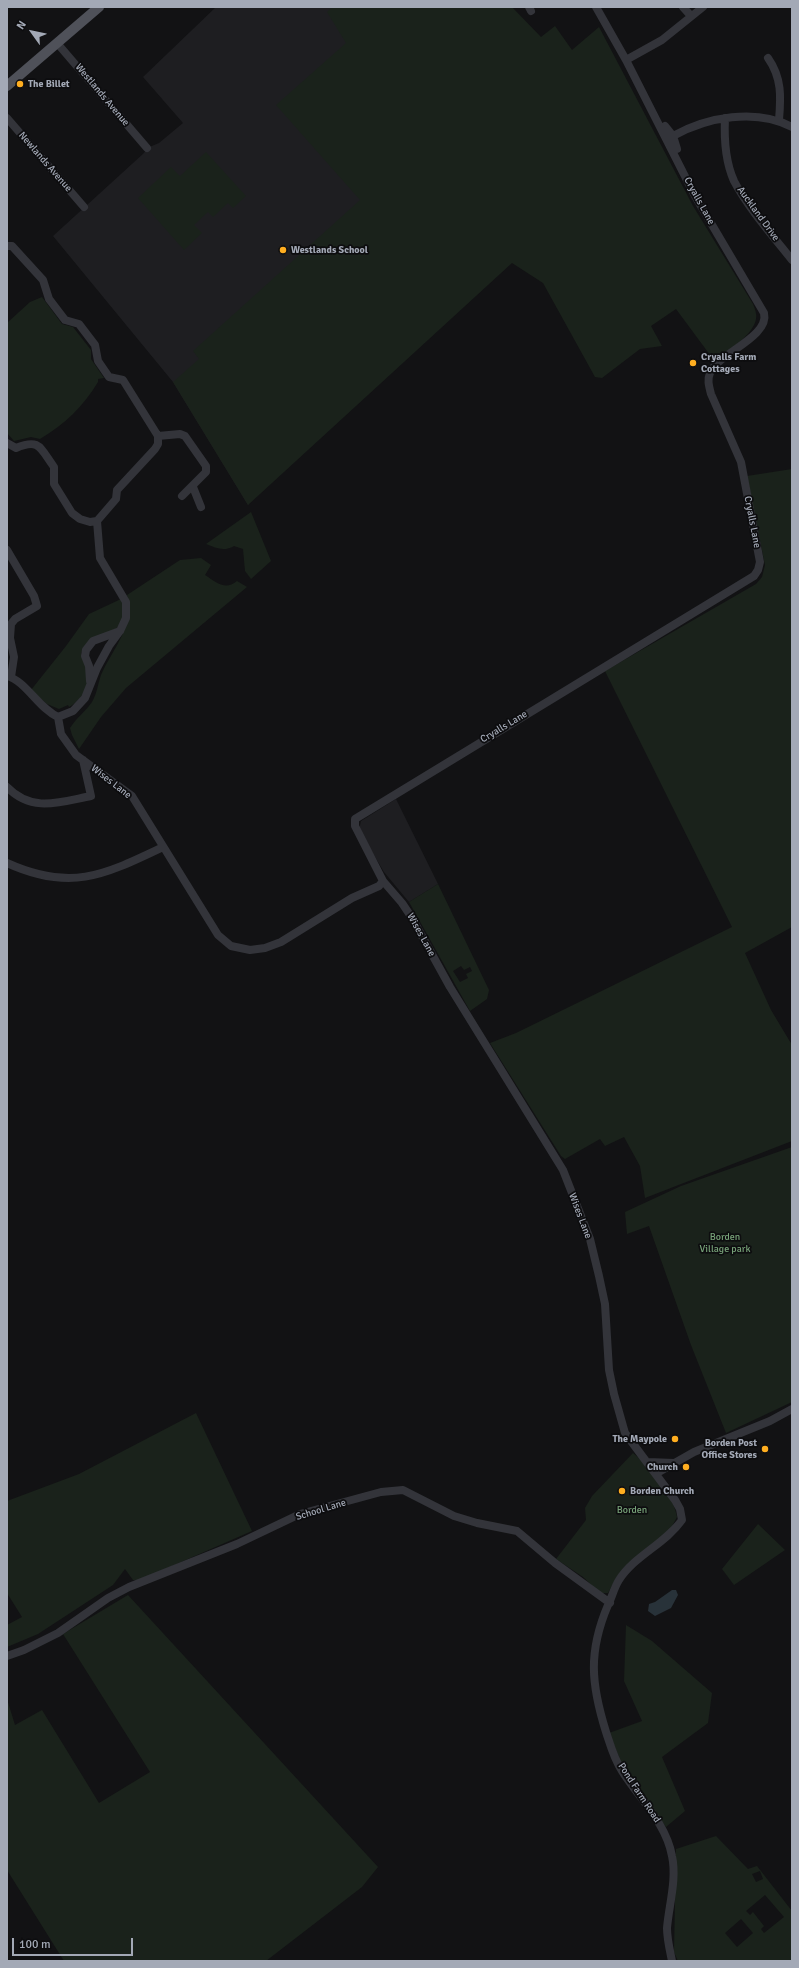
<!DOCTYPE html>
<style>
body{margin:0}
#map{position:relative;width:799px;height:1968px;overflow:hidden;background:#121214;font-family:Signika,sans-serif}
canvas{display:block}
.frame{position:absolute;inset:0;border:8px solid #a3a9b6;pointer-events:none}
.north{position:absolute;left:12px;top:12px;width:40px;height:40px;-webkit-text-stroke:3px #0d0d0f;paint-order:stroke;rotate:303deg;font-size:11px;font-weight:700;line-height:16px;text-align:center;color:#a3a9b6}
.north::after{content:'';display:block;margin:auto;width:14px;height:18px;background:#a3a9b6;clip-path:polygon(50% 0,100% 100%,50% 72%,0 100%)}
.scale{position:absolute;left:12px;top:1938px;width:121px;height:18px;box-sizing:border-box;border:2px solid #a3a9b6;border-top:0;padding-left:5px;font-size:12px;line-height:14px;white-space:nowrap;color:#a3a9b6;-webkit-text-stroke:3px #0d0d0f;paint-order:stroke}
</style>
<div id="map">
<canvas width="799" height="1968"></canvas>
<div class="frame"></div>
<div class="north">N</div>
<div class="scale">100 m</div>
</div>
<script>
const context = document.querySelector('canvas').getContext('2d');
context.lineJoin = 'round';
function fillPath(path, color) { context.fillStyle = color; context.fill(path, 'evenodd'); }
function stroke(path, color, width, dash) { context.strokeStyle = color; context.lineWidth = width; context.lineCap = dash ? 'butt' : 'round'; context.setLineDash(dash || []); context.stroke(path); }
function write(font, color, halo, rows, align = 'center') {
  context.font = font + ' Signika,sans-serif'; context.lineWidth = 3.5; context.setLineDash([]); context.textBaseline = 'middle'; context.strokeStyle = halo; context.fillStyle = color; for (const [text, x, y, turn = 0] of rows) {
    context.save(); context.translate(x, y); context.rotate((+turn || 0) * Math.PI / 180); context.textAlign = isNaN(turn) ? turn : align; if (halo) context.strokeText(text, 0, 0); context.fillText(text, 0, 0); context.restore();
  }
}
fillPath(new Path2D(`
 M216,7H512L248,505L173,382L53,236L144,153L147,148L159,143L183,123L143,77Z
 M396,799L438,884L409,902L384,872L359,830L361,821Z`), '#1e1e21');
fillPath(new Path2D(`
 M332,7H512L541,37L555,26L572,50L599,27L693,206L753,304C755,309 757,314 756,319C754,334 726,354 713,359L676,309L651,326L662,346L640,349L602,378L595,377L543,283L512,263L248,505L173,382L199,359L193,351L360,200L276,105L346,43L327,12Z
 M206,152L246,196L233,208L228,203L213,217L208,212L194,225L202,233L184,250L138,198L171,167L180,176Z
 M42,297L62,324L73,327L91,350V359L104,378L98,379V382C83,407 65,424 40,439L31,437L14,441L7,433V323L30,302Z
 M792,469V927L745,953L771,1010L792,1045V1141L645,1198L640,1166L624,1137L605,1146L600,1139L565,1159L561,1156L490,1043L516,1033L732,927L605,671L756,584L762,577L765,565L747,476Z
 M251,512L271,561L251,579L245,571L243,549L234,546C224,552 216,548 206,544Z
 M201,558L211,565L205,575C216,582 225,591 237,581L247,587L126,688L101,717L79,749L72,735L70,728C76,718 86,711 92,702C97,694 98,683 101,675C114,646 134,628 127,595L180,560Z
 M121,599L125,616L117,628L88,643L81,653C82,658 86,662 87,667C92,684 83,699 69,707L68,705L59,709L47,704L31,690L66,646L89,614Z
 M438,884L489,990L487,999L470,1011L409,902ZM461,966L464,970L470,967L472,971L466,974L468,978L460,982L453,971Z
 M792,1147V1402L726,1433L691,1345L649,1226L627,1234L625,1212L681,1186Z
 M196,1413L252,1531L140,1580H133L125,1569L113,1585L38,1634L7,1647V1625L22,1617L7,1593V1501L79,1474Z
 M633,1453C651,1469 673,1493 677,1517L671,1528L618,1575L608,1593H600L583,1577L556,1559L586,1520L585,1508L592,1496Z
 M758,1524L785,1550L734,1585L722,1569Z
 M128,1595L378,1867L362,1887L266,1961H64L7,1870V1699L15,1725L42,1710L99,1803L150,1772L63,1634Z
 M626,1625L652,1641L712,1693L708,1723L662,1757L685,1811L666,1827L625,1771L609,1733L642,1721L624,1681Z
 M716,1836L748,1869L757,1866L792,1911V1961H678L674,1952L676,1849ZM760,1871L763,1879L756,1882L752,1874ZM765,1895L784,1917L764,1933L761,1929L764,1926L753,1912L750,1915L746,1911ZM741,1919L753,1933L737,1947L725,1933Z`), '#1a221b');
fillPath(new Path2D(`
 M672,1590H676L678,1595L671,1608L655,1616L648,1611L649,1604L655,1602Z`), '#283239');
stroke(new Path2D(`
 M529,7L531,11
 M683,7L691,16
 M57,43L147,148
 M768,58C782,78 781,97 779,120
 M626,60L662,40L703,7
 M7,118L84,207
 M725,118C724,139 725,161 734,181C748,208 773,236 792,260
 M665,126L673,136L677,149
 M673,136C707,117 756,108 792,127
 M7,246H12L43,280L49,299L65,320L79,324L95,345L98,361L109,377L123,380L158,436V444L155,449L117,490L116,499L97,521
 M158,436L180,434L185,436L206,466V472L182,496
 M7,443L16,448C40,438 40,448 54,467V484L72,513L80,519L90,522L97,521L100,558L126,602V618L120,631L109,646L97,668L85,698L73,711L58,717
 M193,487L201,507
 M7,550L34,596L37,606L15,619L11,624L10,638L14,657L11,677
 M7,676C26,681 38,708 58,717
 M90,681L89,666L85,656L86,650L93,641L120,631
 M58,717L61,734L76,755L132,796L218,935L231,946L250,950L265,948L281,942L352,898L379,886L383,881L402,903L412,918L450,987L563,1170L590,1239L599,1276L605,1304L609,1370L614,1394L625,1433L675,1500L680,1509L682,1520C665,1544 634,1556 619,1580C614,1588 612,1597 608,1605C588,1652 591,1684 606,1732C610,1744 614,1759 622,1771C639,1798 666,1823 672,1856C677,1879 669,1905 667,1928C667,1939 670,1951 672,1961
 M7,787C32,813 60,802 91,796L83,760
 M7,863C71,892 104,875 163,847
 M383,881L355,826V819L754,576L758,570L760,562L741,462L711,394C709,386 707,380 710,373C717,354 770,337 764,313L695,196L626,60L596,7
 M648,1462L674,1463
 M657,1473L694,1452L770,1421L792,1409
 M7,1656L24,1650L58,1633L108,1598L129,1587L237,1544L300,1514L381,1492L403,1490L454,1516L477,1523L517,1531L555,1563L610,1603`), '#33343a', 8);
stroke(new Path2D(`
 M7,86L99,7`), '#4f5159', 10);
for (const [x, y, r, color] of [
 [20,84,4,"#ffae20"],
 [283,250,4,"#ffae20"],
 [693,363,4,"#ffae20"],
 [675,1439,4,"#ffae20"],
 [765,1449,4,"#ffae20"],
 [686,1467,4,"#ffae20"],
 [622,1491,4,"#ffae20"]
]) { const dot = new Path2D(); dot.arc(x, y, r, 0, 2 * Math.PI); context.fillStyle = color; context.fill(dot); stroke(dot, '#0d0d0f', 1.5); }
write('bold 10px', '#a3a9b6', '#0d0d0f', [
 ["The Billet",28,84],
 ["Westlands School",291,250],
 ["Cryalls Farm",701,357],
 ["Cottages",701,369],
 ["The Maypole",667,1439,"right"],
 ["Borden Post",757,1443,"right"],
 ["Office Stores",757,1455,"right"],
 ["Church",678,1467,"right"],
 ["Borden Church",630,1491]
], 'left');
write('10px', '#a3a9b6', '#0d0d0f', [
 ["Westlands Avenue",102,95,50],
 ["Newlands Avenue",45,162,49],
 ["Cryalls Lane",699,201,61],
 ["Auckland Drive",758,214,54],
 ["Cryalls Lane",752,522,79],
 ["Cryalls Lane",504,727,-31],
 ["Wises Lane",111,782,38],
 ["Wises Lane",421,935,61],
 ["Wises Lane",580,1216,69],
 ["School Lane",321,1510,-17],
 ["Pond Farm Road",639,1793,57]
]);
write('10px', '#78a379', '#0d0d0f', [
 ["Borden",725,1237],
 ["Village park",725,1249],
 ["Borden",632,1510]
]);
</script>
